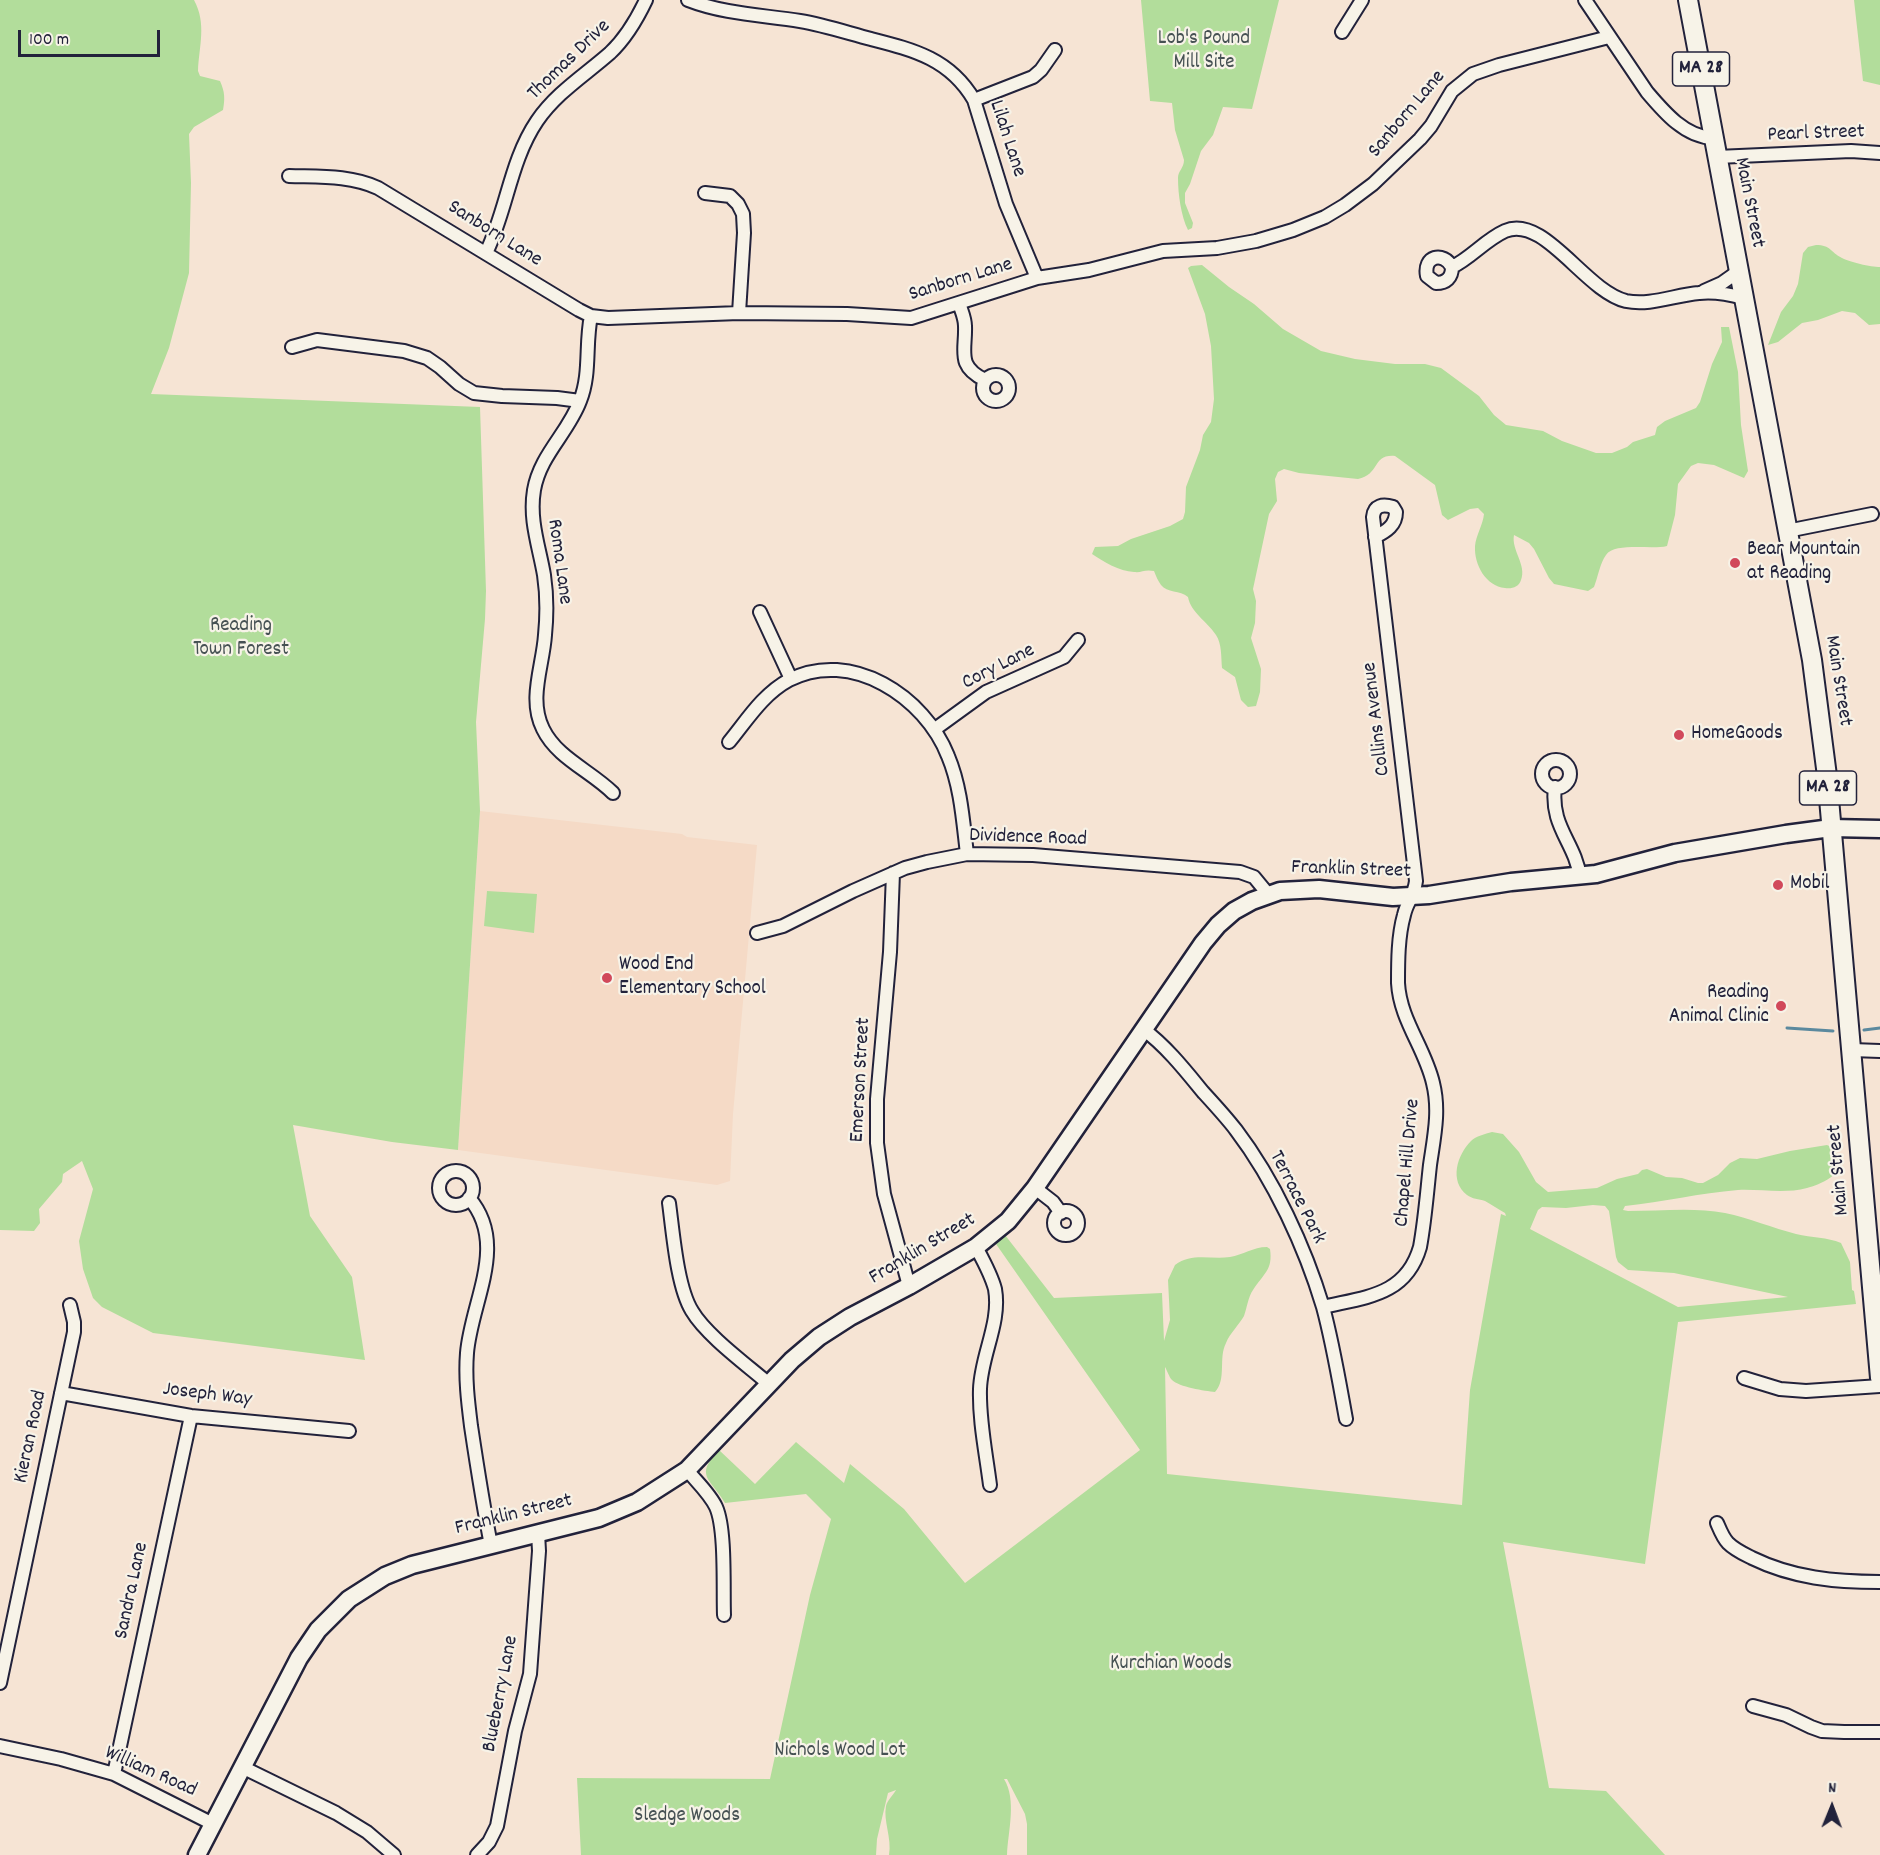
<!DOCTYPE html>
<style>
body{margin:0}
#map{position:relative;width:1880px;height:1855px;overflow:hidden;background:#f6e4d4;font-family:Dekko,sans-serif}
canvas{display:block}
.north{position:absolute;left:1802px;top:1777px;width:60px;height:60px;-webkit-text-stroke:4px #f7f3e8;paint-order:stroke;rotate:1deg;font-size:16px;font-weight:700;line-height:24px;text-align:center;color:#22223b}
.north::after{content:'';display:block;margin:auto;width:21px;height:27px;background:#22223b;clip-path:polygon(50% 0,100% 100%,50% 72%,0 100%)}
.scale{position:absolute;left:18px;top:30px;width:142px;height:27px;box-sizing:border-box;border:3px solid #22223b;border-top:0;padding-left:8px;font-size:18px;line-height:21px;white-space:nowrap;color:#22223b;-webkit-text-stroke:4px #f7f3e8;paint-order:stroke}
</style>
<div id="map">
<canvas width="1880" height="1855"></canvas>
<div class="north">N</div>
<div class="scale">100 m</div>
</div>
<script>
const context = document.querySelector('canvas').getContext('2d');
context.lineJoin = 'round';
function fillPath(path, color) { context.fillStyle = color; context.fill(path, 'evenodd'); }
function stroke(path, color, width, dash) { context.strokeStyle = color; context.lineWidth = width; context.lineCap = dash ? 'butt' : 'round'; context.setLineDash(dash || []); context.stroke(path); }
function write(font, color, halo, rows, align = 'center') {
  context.font = font + ' Dekko,sans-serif'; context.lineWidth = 4.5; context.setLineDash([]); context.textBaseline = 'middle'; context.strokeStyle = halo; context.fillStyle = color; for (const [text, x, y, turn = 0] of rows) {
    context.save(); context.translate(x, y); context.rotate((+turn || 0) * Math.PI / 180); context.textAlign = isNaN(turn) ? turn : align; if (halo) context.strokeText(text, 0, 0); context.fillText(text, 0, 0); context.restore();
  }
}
fillPath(new Path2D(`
 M480,811L682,834L687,837L757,845L733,1114L730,1181L717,1185L458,1150Z`), '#f5dac6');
fillPath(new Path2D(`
 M0,0H194C207,24 199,46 198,71L200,76L220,81C225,92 225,99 223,110L194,127L189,134L191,183L189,273L169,348L151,394L480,407L486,591L485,619L476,722L480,811L458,1150L392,1142L293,1125L310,1216L352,1277L365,1360L153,1333L102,1307L93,1298L83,1269L79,1241L93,1189L82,1161L63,1174L62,1182L39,1209L40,1223L34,1231L0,1230Z
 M1141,0H1279L1252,109L1223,107L1213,135L1201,151L1190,184L1185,193V203L1193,223L1192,228L1188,230C1181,216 1178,194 1178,178C1178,171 1184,168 1184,160L1175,130L1172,103L1150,101Z
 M1854,0H1880V85L1863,81Z
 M1816,245C1831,245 1830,252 1842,258C1849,262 1871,267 1880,267V324L1869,325L1855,313L1842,311L1818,320L1802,323L1778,342L1768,345L1781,312L1793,296L1798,284L1803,253L1808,247Z
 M1202,265L1229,287L1254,304L1283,329L1321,351L1355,359L1395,364H1425L1441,368L1479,396L1494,415L1506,425L1543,431L1562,441L1596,453H1612L1627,447L1633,442L1655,435L1657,427L1665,421L1696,408L1700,402L1712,364L1722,342L1721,327H1729L1738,372L1741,425L1748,471L1744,478L1714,465L1698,463L1691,466L1678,484L1675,515L1667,546C1652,550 1615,542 1606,555C1600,563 1598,577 1594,587L1588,591L1554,584L1549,578L1534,549L1529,543L1514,535C1511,550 1527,565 1521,580C1519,587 1512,589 1505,588C1486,586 1474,565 1475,546C1476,535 1483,525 1484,514L1478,508L1470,509L1448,520L1442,515L1435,485L1395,456C1372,454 1380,475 1358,479L1299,473L1284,469L1278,472L1275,479L1277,501L1269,514L1253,589L1256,601L1255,623L1251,638L1261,669L1260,692L1256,706L1248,707L1241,700L1235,677L1222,668C1221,657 1222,644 1216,635C1207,621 1191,613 1188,597C1180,590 1167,593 1161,585C1158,581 1156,576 1154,571C1144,569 1142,573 1134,572C1119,571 1104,562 1092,554L1095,547L1118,546L1131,539L1170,526L1183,519L1185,512L1186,487L1200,450L1203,435L1211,422L1214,399L1211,346L1205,314L1188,268L1191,266Z
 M487,891L537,894L534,933L484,926Z
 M1492,1132L1503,1134L1519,1152L1536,1182L1548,1192L1597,1188L1617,1179L1638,1174L1642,1170L1647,1169L1666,1177L1682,1178L1698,1183H1703L1718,1175L1730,1163L1740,1158L1757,1159L1790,1151L1827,1145C1833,1147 1836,1152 1839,1158C1847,1173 1819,1185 1807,1188C1785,1194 1761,1189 1738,1190C1700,1193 1663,1202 1625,1206L1623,1210L1628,1211C1659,1211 1695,1207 1725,1213C1749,1218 1773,1228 1796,1234C1812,1238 1827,1237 1841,1243L1850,1262L1852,1290L1854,1291L1856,1304L1678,1322L1645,1564L1503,1542L1549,1788L1606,1791L1665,1855H1027V1824L1025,1814L1007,1779H1004C1017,1800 1008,1831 1007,1855H889C892,1838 883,1821 886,1806C887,1801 893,1795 896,1790L888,1793L877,1839L876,1855H581L577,1778L770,1779L810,1595L831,1519L806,1494L725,1503C710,1478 694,1476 719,1450L755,1484L796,1442L844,1483L850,1464L904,1509L965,1583L1140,1450L996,1244L1005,1235L1054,1298L1162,1293L1164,1341L1170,1320L1168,1280L1175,1265C1192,1252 1211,1260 1230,1257C1243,1255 1253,1247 1267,1247L1270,1249C1273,1270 1264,1273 1253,1290C1248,1297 1247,1308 1244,1316C1239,1325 1230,1333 1226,1343C1218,1358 1227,1379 1215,1392C1205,1391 1179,1387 1172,1380C1169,1377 1167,1370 1165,1367L1167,1474L1462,1505L1470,1390L1501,1214L1506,1216L1505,1213C1498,1209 1492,1205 1485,1201C1479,1199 1472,1199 1467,1195C1449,1181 1457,1155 1471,1141C1476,1136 1485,1134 1492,1132ZM1593,1205L1605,1206L1609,1211L1616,1257L1618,1262L1628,1270L1674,1273L1788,1297L1678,1307L1530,1229L1538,1210L1542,1207L1566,1208Z`), '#b2dd9b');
stroke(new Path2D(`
 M1787,1028L1833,1031
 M1864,1030L1880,1028`), '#5b899e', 3);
const street = new Path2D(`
 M688,0C724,14 762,15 800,21C824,25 848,33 871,39C914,50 950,59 974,100L1006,204L1037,278
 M1585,0L1647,92C1664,112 1685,137 1713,138
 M1342,32L1362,0
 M974,100L1033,77L1041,70L1055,50
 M1717,157L1851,151L1880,153
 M289,176C319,177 350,175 378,188L579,310L591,316L608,318L739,313L847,314L911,318L1037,278L1089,270L1163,251L1217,248L1256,241L1293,230L1325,217L1345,205L1373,184L1420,139L1431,126L1452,91L1473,74L1499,65L1609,37
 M705,193L730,196L738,204L743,214L744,233L739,313
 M486,253C507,210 510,161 537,121C556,93 585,75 610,53C626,38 637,19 646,0
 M1452,267C1443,251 1423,256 1427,276L1436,283C1446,283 1452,278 1452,267C1471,258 1485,240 1505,231C1544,214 1585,291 1626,301C1650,306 1675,295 1699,293C1714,291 1729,294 1744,298
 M1704,291L1722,283L1739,271
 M959,303C961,310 965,318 965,326C966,351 956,366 985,380
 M591,316C585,344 591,374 580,401C568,433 540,455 534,490C529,520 539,546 544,575C547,595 547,615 545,635C543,666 528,699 543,729C557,758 591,771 613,793
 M292,347L317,340L404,351L427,358L440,367L459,384L474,393L502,396L557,398L580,401
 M983 388a13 13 0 1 1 26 0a13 13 0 1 1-26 0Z
 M1787,531L1872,514
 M760,612L791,679
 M935,729L986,692L1064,657L1078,640
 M729,742C747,720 763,694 789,680C851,648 925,697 948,756C961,787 963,821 967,854
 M1542 774a14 14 0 1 1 28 0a14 14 0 1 1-28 0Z
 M1555,787C1550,827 1575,842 1580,877
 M893,873L890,952L877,1099V1143L884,1194L909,1286
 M757,933L783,926L853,891L905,868L927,862L967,854L1033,855L1240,872L1254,877L1268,894
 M1143,1029C1166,1046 1185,1070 1203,1092C1214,1104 1226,1117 1236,1130C1274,1180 1305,1247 1323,1307C1333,1344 1339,1381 1346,1419
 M1852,1050L1880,1051
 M439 1188a17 17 0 1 1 34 0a17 17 0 1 1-34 0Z
 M1035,1188L1053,1202L1061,1213
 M469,1198C509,1244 471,1302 467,1353C465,1378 468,1402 471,1426C477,1466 483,1505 491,1545
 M669,1203C673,1232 677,1287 692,1311C706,1335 747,1365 769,1384
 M1054 1223a12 12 0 1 1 24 0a12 12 0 1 1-24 0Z
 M976,1247C983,1260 991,1274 995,1289C1001,1323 981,1355 980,1389C979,1421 986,1453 990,1485
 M1323,1307C1365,1297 1406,1296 1420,1247C1425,1220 1427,1192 1430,1165C1434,1137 1440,1111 1433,1083C1425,1048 1400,1020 1398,983C1398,962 1398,936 1404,915C1407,901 1414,897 1416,881L1373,517C1374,505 1383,504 1393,507L1396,512C1396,525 1387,531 1375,537
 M1744,1378L1780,1389L1806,1391L1880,1386
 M61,1393L191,1416L349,1431
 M687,1470C697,1482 710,1494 716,1507C726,1529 723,1589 724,1615
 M1717,1523C1720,1530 1723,1538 1728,1543C1735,1550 1744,1554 1752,1558C1793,1578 1835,1582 1880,1582
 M0,1683L74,1332V1322L70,1305
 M1753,1706L1786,1715L1811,1727L1822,1731L1844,1732H1880
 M0,1746L61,1759L114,1774L213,1824
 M242,1767L336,1813L367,1832L394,1855
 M114,1774L191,1416
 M477,1855L489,1842L497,1826L515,1731L530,1674L539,1551L538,1533`);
const secondary = new Path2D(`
 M197,1855L299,1658L318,1630L349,1599L385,1576L412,1565L599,1518L637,1502L687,1470L792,1360L819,1337L850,1317L909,1286L976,1247L1008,1221L1035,1188L1203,943L1218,925L1234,911L1252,901L1280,891L1319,889L1393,897L1429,895L1511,882L1596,874L1675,853L1786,834L1831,828L1880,829`);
const primary = new Path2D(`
 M1688,0L1812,660L1827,776L1880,1378`);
stroke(street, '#22223b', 16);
stroke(secondary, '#22223b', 21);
stroke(primary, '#22223b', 22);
stroke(street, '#f7f3e8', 12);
stroke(secondary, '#f7f3e8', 16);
stroke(primary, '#f7f3e8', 18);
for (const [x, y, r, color] of [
 [1735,563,6,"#d1495b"],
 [1679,735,6,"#d1495b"],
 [1778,885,6,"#d1495b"],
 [607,978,6,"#d1495b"],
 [1781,1006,6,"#d1495b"]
]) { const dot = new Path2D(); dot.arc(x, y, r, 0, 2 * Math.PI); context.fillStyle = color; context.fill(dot); stroke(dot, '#f7f3e8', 2); }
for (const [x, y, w] of [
 [1701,69,57],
 [1828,788,57]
]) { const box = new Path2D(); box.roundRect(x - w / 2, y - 17, w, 34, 4.5); context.fillStyle = '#f7f3e8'; context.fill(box); stroke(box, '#22223b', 1.5); }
write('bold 20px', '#22223b', null, [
 ["MA 28",1701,69],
 ["MA 28",1828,788]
]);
write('21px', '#465153', '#f7f3e8', [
 ["Lob's Pound",1204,40],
 ["Mill Site",1204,64],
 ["Reading",241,627],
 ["Town Forest",241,651],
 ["Kurchian Woods",1171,1665],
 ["Nichols Wood Lot",840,1752],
 ["Sledge Woods",687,1817]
]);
write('21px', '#22223b', '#f7f3e8', [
 ["Thomas Drive",570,61,-44],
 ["Sanborn Lane",1408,115,-50],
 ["Pearl Street",1816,135,-2],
 ["Lilah Lane",1006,139,72],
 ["Main Street",1748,203,79],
 ["Sanborn Lane",494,235,32],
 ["Sanborn Lane",961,281,-17],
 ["Roma Lane",558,562,82],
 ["Cory Lane",999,668,-27],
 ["Main Street",1837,681,81],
 ["Collins Avenue",1378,719,-97],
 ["Dividence Road",1028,839,2],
 ["Franklin Street",1351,871,2],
 ["Emerson Street",862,1080,-87],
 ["Chapel Hill Drive",1409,1163,-85],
 ["Main Street",1840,1170,-95],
 ["Terrace Park",1296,1198,63],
 ["Franklin Street",923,1250,-31],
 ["Joseph Way",207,1396,7],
 ["Kieran Road",32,1437,-78],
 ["Franklin Street",514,1516,-14],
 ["Sandra Lane",133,1591,-78],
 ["Blueberry Lane",502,1694,-79],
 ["William Road",150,1773,24]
]);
write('21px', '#22223b', '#f7f3e8', [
 ["Bear Mountain",1747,551],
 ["at Reading",1747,575],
 ["HomeGoods",1691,735],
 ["Mobil",1790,885],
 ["Wood End",619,966],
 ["Elementary School",619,990],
 ["Reading",1769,994,"right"],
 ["Animal Clinic",1769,1018,"right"]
], 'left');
</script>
